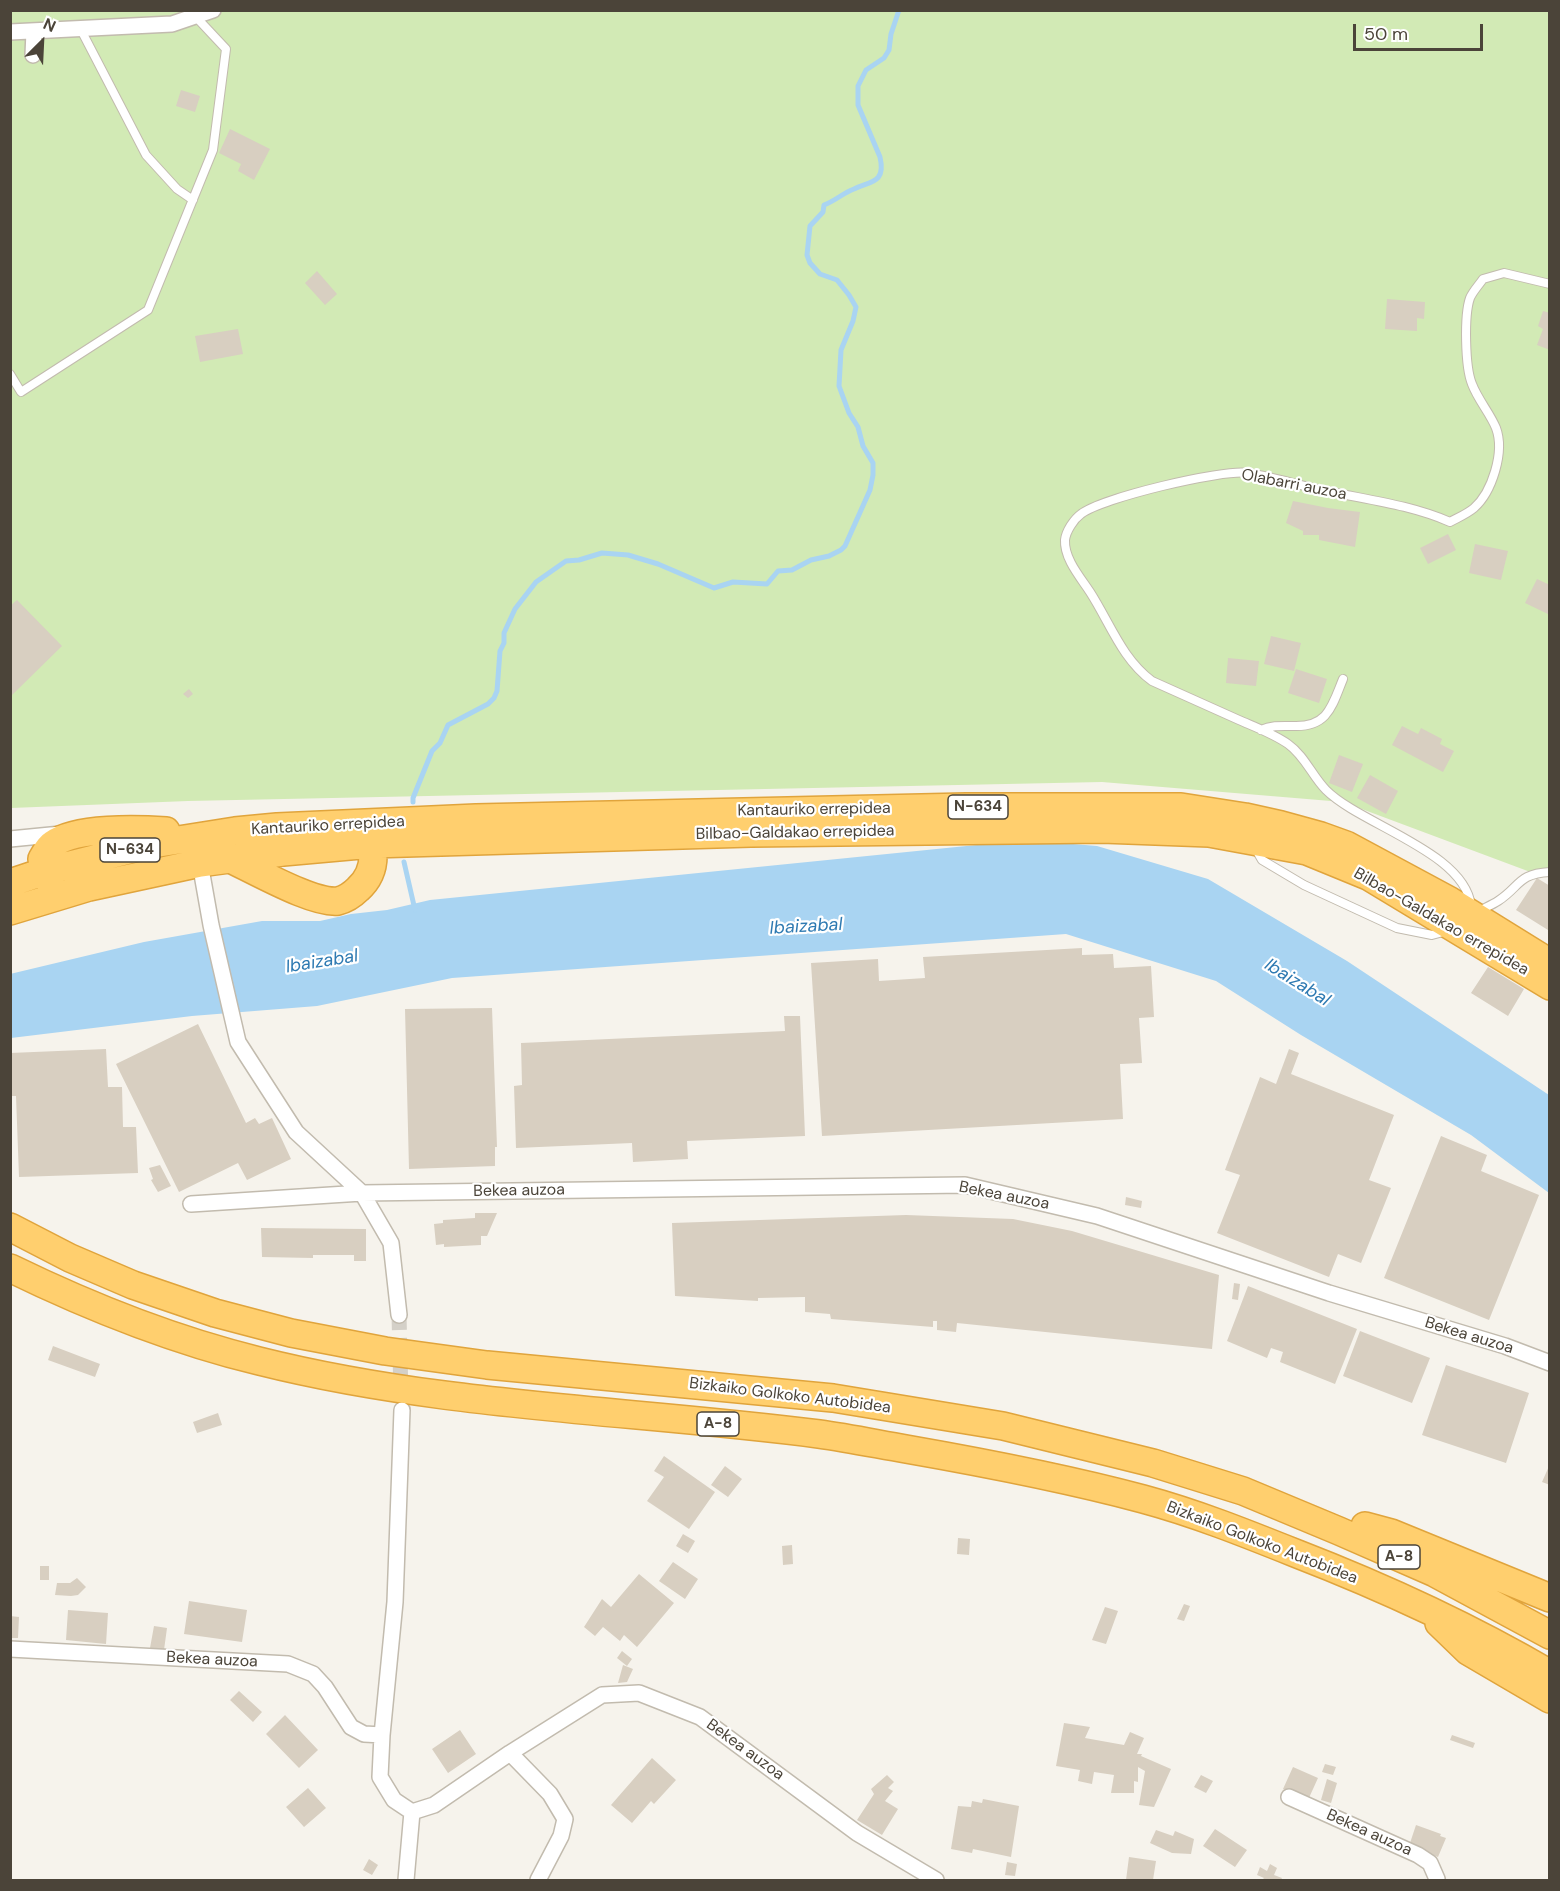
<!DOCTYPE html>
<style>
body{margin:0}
#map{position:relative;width:1560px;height:1891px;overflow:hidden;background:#f6f3ec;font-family:"DM Sans",sans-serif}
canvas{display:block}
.frame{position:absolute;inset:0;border:12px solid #4b4439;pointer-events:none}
.north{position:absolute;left:12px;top:12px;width:60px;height:60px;-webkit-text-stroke:4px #fff;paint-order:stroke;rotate:24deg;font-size:16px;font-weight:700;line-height:24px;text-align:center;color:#4b4439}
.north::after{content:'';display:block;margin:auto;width:21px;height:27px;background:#4b4439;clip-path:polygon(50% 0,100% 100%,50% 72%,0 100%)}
.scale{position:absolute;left:1353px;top:24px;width:130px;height:27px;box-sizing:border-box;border:3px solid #4b4439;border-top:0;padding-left:8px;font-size:18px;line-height:21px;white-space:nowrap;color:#4b4439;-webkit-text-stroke:4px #fff;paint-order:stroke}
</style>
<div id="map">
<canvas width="1560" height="1891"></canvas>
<div class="frame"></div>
<div class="north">N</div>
<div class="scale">50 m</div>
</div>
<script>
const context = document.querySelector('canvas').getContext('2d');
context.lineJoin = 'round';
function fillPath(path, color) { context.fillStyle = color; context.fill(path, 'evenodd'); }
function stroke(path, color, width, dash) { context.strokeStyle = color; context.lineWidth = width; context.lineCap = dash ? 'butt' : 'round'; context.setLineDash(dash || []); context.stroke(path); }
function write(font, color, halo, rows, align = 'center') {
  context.font = font + ' "DM Sans",sans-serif'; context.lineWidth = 4.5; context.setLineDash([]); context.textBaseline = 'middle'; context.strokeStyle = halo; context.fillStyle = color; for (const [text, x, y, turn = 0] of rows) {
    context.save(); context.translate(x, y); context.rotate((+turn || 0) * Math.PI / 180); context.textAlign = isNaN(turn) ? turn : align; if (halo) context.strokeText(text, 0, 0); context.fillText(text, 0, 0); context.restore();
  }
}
fillPath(new Path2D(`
 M10,11H1549V869L1533,873L1343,802L1102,782L188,801L11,808Z`), '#d2eab5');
fillPath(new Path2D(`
 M1026,840L1097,846L1208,879L1347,961L1549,1095V1193L1471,1135L1301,1035L1216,981L1066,934L452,978L317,1006L192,1016L11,1038L10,974L144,942L262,921H320L351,914L387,910L430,900Z`), '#a9d4f2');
stroke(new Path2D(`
 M413,802V798L432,751L440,743L448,725L488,704L494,698L497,691L500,651L504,643V633L515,609L536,582L566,561L579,560L602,553L628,555L658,564L714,588L733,582L767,584L778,571L792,570L811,560L829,556L841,550L845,546L870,490L873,475V463L863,446L858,427L849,413L839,386L841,350L853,321L856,307L849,295L837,280L820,274L810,263L807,255L810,226L823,212L824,205C835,201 843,193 854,189C871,181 886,183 880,157L858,105V86L866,70L884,58L889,50L891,34L899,10
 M404,862L415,910`), '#a9d4f2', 5);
fillPath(new Path2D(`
 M181,90L200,96L195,112L176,106Z
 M230,129L270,149L254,180L238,171L241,164L219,153Z
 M317,271L337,294L325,305L305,283Z
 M1387,299L1425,302L1424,319L1417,318V331L1385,329Z
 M1543,311L1550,313V350L1537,345L1543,329L1538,326Z
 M238,329L243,354L200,362L195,336Z
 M1293,501L1328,508L1360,512L1355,547L1319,540V535H1303V531L1286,523Z
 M1448,534L1456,550L1428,564L1420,548Z
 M1475,544L1508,551L1501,580L1469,573Z
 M1537,579L1550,585V615L1525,603Z
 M17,600L62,646L10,697V606Z
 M1271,636L1301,643L1294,671L1264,664Z
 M1228,658L1259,661L1256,686L1226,683Z
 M1296,669L1327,679L1319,703L1288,693Z
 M189,689L193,694L188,698L183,694Z
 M1402,726L1418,734L1421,728L1442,739L1440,744L1454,751L1443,772L1392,745Z
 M1339,755L1363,764L1352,792L1329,783Z
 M1370,775L1398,791L1386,814L1357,798Z
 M1537,878L1550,886L1548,930L1516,910Z
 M1082,948V955L1113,954L1114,968L1151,966L1154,1017L1139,1018L1142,1063L1120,1064L1123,1119L822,1136L811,963L878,959L879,981L925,978L923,957Z
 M1488,967L1524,989L1508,1016L1471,993Z
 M492,1008L497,1147H495V1166L409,1169L405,1009Z
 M784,1016H800L805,1136L687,1141L688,1159L633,1162L632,1143L516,1148L514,1086L522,1085L521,1043L785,1031Z
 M198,1024L246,1123L255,1118L259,1124L272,1118L291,1159L247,1180L238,1163L179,1192L116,1064Z
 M106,1049L108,1087H122L123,1127H136L138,1173L19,1177L16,1096H10V1053Z
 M1289,1049L1299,1053L1291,1074L1394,1115L1369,1180L1391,1188L1361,1263L1338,1254L1329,1277L1217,1233L1240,1175L1225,1170L1260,1077L1276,1084Z
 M1441,1136L1487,1155L1481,1171L1539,1195L1489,1320L1384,1278Z
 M160,1165L171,1186L158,1192L151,1180L153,1179L149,1168Z
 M1126,1197L1142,1201L1141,1208L1125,1205Z
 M475,1213H497L487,1236H481V1245L444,1247V1244L436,1245L434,1224L443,1223V1220L475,1218Z
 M906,1215L1013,1219L1072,1231L1219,1275L1212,1349L957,1323L956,1332L937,1330V1321H933V1327L831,1319L830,1314L805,1312V1297L758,1298V1301L675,1296L672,1223Z
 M261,1228L366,1229V1261H354V1255H313V1258L262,1257Z
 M1234,1283L1240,1284L1238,1300L1232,1299Z
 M1248,1286L1357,1329L1335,1384L1280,1362L1283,1352L1271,1348L1267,1358L1227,1341Z
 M1360,1331L1430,1358L1412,1403L1343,1376Z
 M53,1346L100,1364L95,1377L48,1360Z
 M1446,1365L1529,1393L1506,1463L1422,1435Z
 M218,1413L222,1425L197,1433L193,1422Z
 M664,1456L715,1492L689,1529L647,1501L664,1477L654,1471Z
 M1550,1464V1485L1542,1482Z
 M725,1466L742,1479L728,1497L711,1485Z
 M683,1534L695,1541L688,1553L676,1546Z
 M958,1538L970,1539L969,1555L957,1554Z
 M792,1545L793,1564L783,1565L782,1546Z
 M673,1562L698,1579L685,1599L659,1581Z
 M40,1566H49V1580H40Z
 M639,1574L674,1603L637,1647L624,1635L620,1641L603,1627L595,1636L584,1627L602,1599L611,1607Z
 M77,1578L86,1587L78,1595L71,1596L55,1595L57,1583H70Z
 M189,1601L247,1610L242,1642L184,1634Z
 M1184,1604L1190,1606L1184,1621L1177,1619Z
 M1105,1607L1118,1611L1106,1644L1092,1640Z
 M68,1610L108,1613L106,1644L66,1640Z
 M10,1616L19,1617L18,1638H10Z
 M154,1626L167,1628L164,1650L150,1648Z
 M622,1651L632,1659L627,1666L617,1658Z
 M623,1665L633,1669L627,1682L618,1683Z
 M239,1691L262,1712L253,1722L230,1700Z
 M285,1715L318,1750L299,1768L266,1734Z
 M1064,1723L1090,1727L1085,1738L1124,1745L1130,1732L1144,1738L1137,1754H1142L1141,1756L1171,1769L1154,1807L1139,1805L1145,1771L1138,1767V1782L1134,1781V1793H1111L1114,1775L1094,1772L1092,1784L1078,1781L1080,1770L1056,1766Z
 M460,1730L476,1754L448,1773L432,1749Z
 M1452,1735L1475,1743L1473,1748L1450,1740Z
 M652,1758L676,1780L654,1804L651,1801L632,1823L611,1805Z
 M1325,1764L1336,1767L1333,1775L1322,1772Z
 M1293,1767L1318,1778L1308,1800L1283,1789Z
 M887,1775L894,1782L888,1788L893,1791L885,1801L898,1809L882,1835L857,1820L874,1794L871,1789Z
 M1201,1775L1213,1781L1206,1793L1194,1787Z
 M1327,1779L1337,1783L1331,1803L1321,1800Z
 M308,1788L326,1808L304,1827L286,1807Z
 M983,1799L1019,1806L1011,1857L973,1849L972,1853L951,1849L958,1806L971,1807L972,1801L982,1803Z
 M1416,1825L1441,1834L1440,1836L1446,1838L1438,1857L1409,1846Z
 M1215,1829L1247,1850L1235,1867L1203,1846Z
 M1156,1830L1173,1836L1175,1831L1194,1839L1191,1854L1172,1853L1150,1843Z
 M1129,1857L1156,1861L1153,1880H1126Z
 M369,1859L378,1865L372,1875L363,1870Z
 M1007,1862L1017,1864L1015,1876L1005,1875Z
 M1270,1864L1277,1868L1274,1875L1282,1878L1281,1880H1262L1264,1878L1257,1875L1260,1867L1267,1871Z`), '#d8cfc1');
stroke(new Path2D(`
 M399,1315L401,1395`), '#d4d0c8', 15, [15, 8]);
const lane = new Path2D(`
 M80,28L146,155L177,189L193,200
 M10,374L21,392L148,310L213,150L226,49L196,17
 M1261,730C1272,725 1282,726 1294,726C1328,727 1332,706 1343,679
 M1255,848L1262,860L1304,885L1397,928L1432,935L1447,931
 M1471,906C1465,852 1361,825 1326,790C1312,776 1305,756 1288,744C1274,734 1255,727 1239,720C1210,707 1181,694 1152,681C1122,659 1110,623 1090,592C1081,578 1064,559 1065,540C1066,531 1074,519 1081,514C1101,498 1222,469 1248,473C1274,477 1301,486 1327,491C1369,500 1411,505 1450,522C1457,518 1467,514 1474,508C1492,492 1505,452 1496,428C1490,413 1478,400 1472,384C1465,367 1464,315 1470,298C1473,291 1479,285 1483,279L1504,273L1550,284
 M1477,912C1484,908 1492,905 1498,901C1521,886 1517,874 1550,872`);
const street = new Path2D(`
 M10,32L172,24L213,10
 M33,55L34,31
 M10,839L61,834
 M200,863L211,925L238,1042L296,1132L362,1193L391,1243L399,1315
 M191,1204L362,1193L965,1185L1097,1216L1329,1293L1505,1346L1550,1363
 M402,1410L395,1602L382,1735L380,1777L394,1800L412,1812L434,1805L510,1753L602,1695L639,1693L700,1717L857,1833L936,1880
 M10,1649L288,1664L313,1674L325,1687L351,1727L364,1734L382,1735
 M510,1753L550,1794L565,1819L561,1836L538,1880
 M1289,1797L1418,1855L1430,1863L1437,1879L1436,1880
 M406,1880L412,1812`);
const highway = new Path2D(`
 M230,859C255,870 313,904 338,901C346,899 353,894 358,889C368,880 373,869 373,856C374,847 371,837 371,828
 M10,883L46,871L153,844L235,831L277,827L476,818L966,807H1181L1245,817L1281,825L1321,836L1346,845L1450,901L1550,963
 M51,885L42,859C45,854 48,847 53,844C76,827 138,829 166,831
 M10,911L89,887L200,863L283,852L372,844L751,833L1102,829L1209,833L1307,851L1368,876L1550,986
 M10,1227L70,1258L133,1285L215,1313L291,1333L385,1351L487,1365L833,1398L1003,1426L1153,1463L1243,1491L1339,1531L1435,1573L1550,1635
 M10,1268C90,1307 173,1340 259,1361C442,1407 632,1410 819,1434C848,1438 877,1444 906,1449C986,1463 1065,1478 1143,1499C1195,1513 1245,1533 1295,1553C1383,1587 1468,1626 1550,1674
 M1365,1526L1391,1533L1550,1598
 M1439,1623L1468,1651L1550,1699`);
stroke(lane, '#c2bbae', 10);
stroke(street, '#c2bbae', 18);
stroke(highway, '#e0a43c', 30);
stroke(lane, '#fff', 8);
stroke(street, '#fff', 15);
stroke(highway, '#ffcf6e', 27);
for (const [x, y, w] of [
 [978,807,60],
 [130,850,60],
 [718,1424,42],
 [1399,1557,42]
]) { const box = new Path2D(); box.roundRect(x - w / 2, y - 12, w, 24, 4.5); context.fillStyle = '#fff'; context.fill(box); stroke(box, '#4b4439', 1.5); }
write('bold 15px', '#4b4439', null, [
 ["N-634",978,807],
 ["N-634",130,850],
 ["A-8",718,1424],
 ["A-8",1399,1557]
]);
write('16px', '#4b4439', '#fff', [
 ["Olabarri auzoa",1294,485,11],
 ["Kantauriko errepidea",814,810,-1],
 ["Kantauriko errepidea",328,826,-3],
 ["Bilbao-Galdakao errepidea",795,833,-1],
 ["Bilbao-Galdakao errepidea",1441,922,30],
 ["Bekea auzoa",519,1191,-1],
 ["Bekea auzoa",1004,1196,11],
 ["Bekea auzoa",1469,1336,17],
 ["Bizkaiko Golkoko Autobidea",790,1396,7],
 ["Bizkaiko Golkoko Autobidea",1262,1543,21],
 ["Bekea auzoa",212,1660,3],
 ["Bekea auzoa",745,1750,36],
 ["Bekea auzoa",1369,1833,24]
]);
write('italic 18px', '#2e7ab2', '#fff', [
 ["Ibaizabal",806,927,-3],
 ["Ibaizabal",322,962,-9],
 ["Ibaizabal",1297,983,32]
]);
</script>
